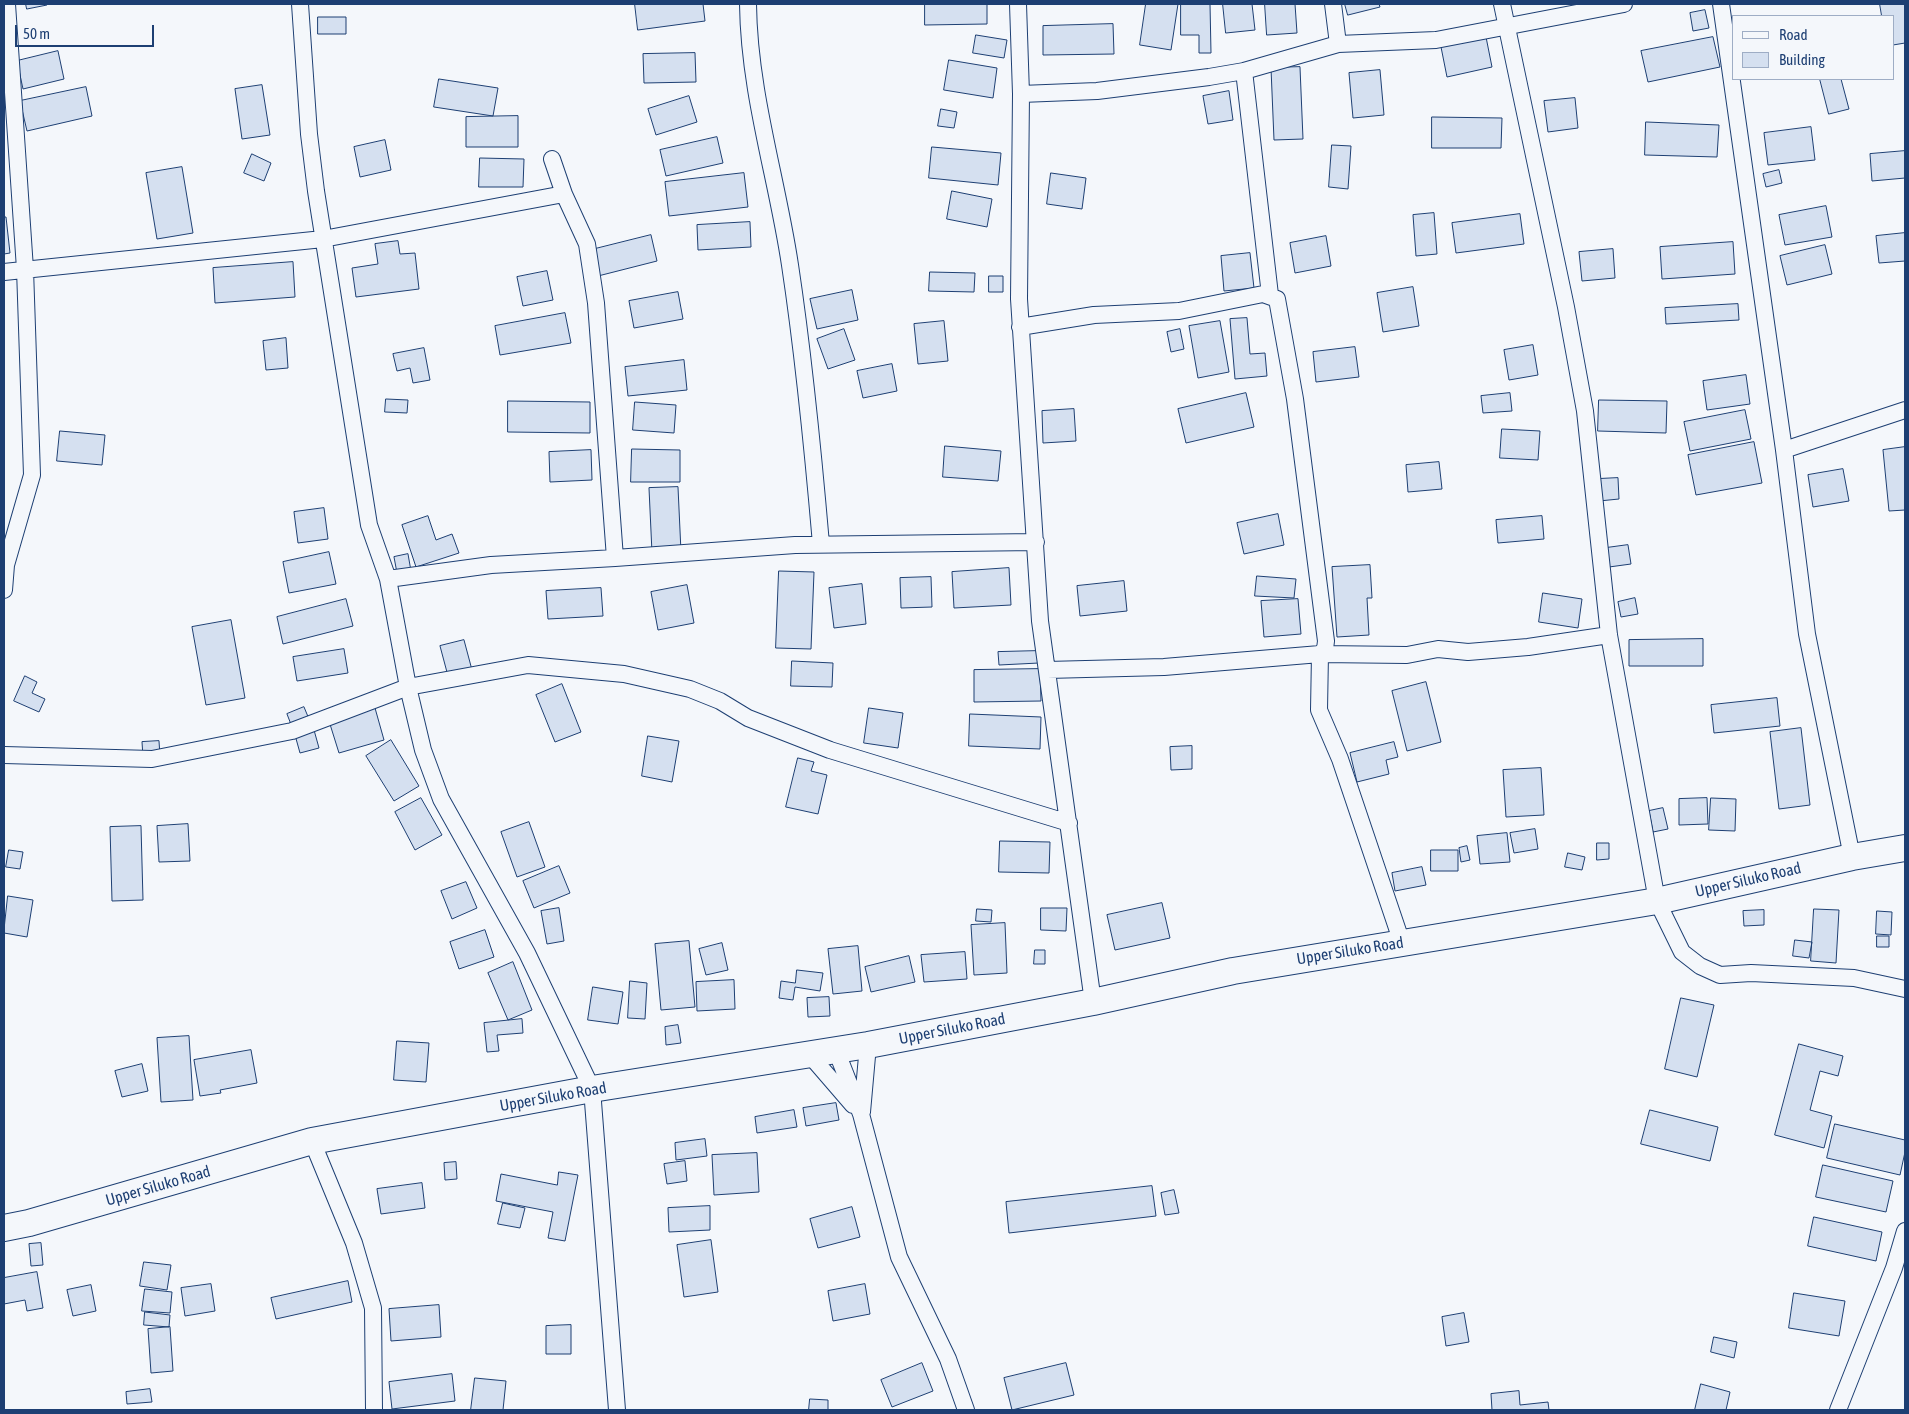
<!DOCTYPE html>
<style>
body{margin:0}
#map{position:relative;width:1909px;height:1414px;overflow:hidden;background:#f4f7fb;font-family:"Asap Condensed",sans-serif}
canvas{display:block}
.frame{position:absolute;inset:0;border:5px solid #1d3f73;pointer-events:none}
.legend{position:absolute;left:1732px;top:15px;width:162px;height:65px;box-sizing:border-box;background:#f4f7fb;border:1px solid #9eadc5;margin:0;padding:6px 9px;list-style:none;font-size:15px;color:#1d3f73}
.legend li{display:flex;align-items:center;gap:10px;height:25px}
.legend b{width:25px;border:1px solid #9eadc5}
.scale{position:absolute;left:15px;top:25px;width:139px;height:22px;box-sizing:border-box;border:2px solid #1d3f73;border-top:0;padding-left:6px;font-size:15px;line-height:18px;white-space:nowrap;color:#1d3f73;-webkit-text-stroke:4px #f4f7fb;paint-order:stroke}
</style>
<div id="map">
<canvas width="1909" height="1414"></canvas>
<div class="frame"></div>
<ul class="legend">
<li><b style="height:6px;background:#f4f7fb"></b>Road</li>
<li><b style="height:14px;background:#d5e0f0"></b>Building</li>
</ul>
<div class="scale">50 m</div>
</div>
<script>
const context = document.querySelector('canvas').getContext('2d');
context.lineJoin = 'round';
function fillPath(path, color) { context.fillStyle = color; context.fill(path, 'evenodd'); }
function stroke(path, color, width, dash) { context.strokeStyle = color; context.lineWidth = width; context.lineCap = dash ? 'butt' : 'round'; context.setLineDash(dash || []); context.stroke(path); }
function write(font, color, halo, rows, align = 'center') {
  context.font = font + ' "Asap Condensed",sans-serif'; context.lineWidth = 4; context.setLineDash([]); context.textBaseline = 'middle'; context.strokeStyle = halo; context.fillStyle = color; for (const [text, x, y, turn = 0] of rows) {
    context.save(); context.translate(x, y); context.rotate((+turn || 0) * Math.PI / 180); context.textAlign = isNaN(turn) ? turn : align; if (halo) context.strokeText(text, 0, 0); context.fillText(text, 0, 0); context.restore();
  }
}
const building = new Path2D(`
 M26,4H46L47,5L27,9Z
 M635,4H703L705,21L638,30Z
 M925,4H987V24L925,25Z
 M1146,4H1178L1171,50L1140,45Z
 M1181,4H1210L1211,53H1199V35H1181Z
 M1223,4H1252L1255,30L1226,33Z
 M1265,4H1295L1297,33L1267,35Z
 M1345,4H1379L1380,7L1348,15Z
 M1880,4H1905V43L1893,45V16H1882Z
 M1705,10L1709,28L1693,31L1690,13Z
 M318,17H346V34H318Z
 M1113,24L1114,54L1043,55V26Z
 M976,35L1007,40L1004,58L973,53Z
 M1486,37L1492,67L1447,77L1441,47Z
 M1713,37L1720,67L1648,82L1641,51Z
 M58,51L64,79L23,89L17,61Z
 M695,53L696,82L644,83L643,54Z
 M949,60L997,68L993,98L944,90Z
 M1300,67L1303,139L1274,140L1271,68Z
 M1380,70L1384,115L1353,118L1349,73Z
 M439,79L498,88L493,116L434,107Z
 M1820,79H1841L1849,109L1829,114Z
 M262,85L270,135L242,139L235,89Z
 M86,87L92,116L27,131L20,101Z
 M1229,91L1233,120L1208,124L1203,96Z
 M689,96L697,122L656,135L648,109Z
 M1575,98L1578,128L1548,132L1544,101Z
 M941,109L957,112L954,128L938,126Z
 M518,116V147H466V117Z
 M1432,117L1502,118L1501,148H1432Z
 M1646,122L1719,125L1717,157L1645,155Z
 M1811,127L1815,160L1768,165L1764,133Z
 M717,137L723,163L666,176L660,150Z
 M385,140L391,170L360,177L354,147Z
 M1332,145L1351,146L1348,189L1329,187Z
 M932,147L1001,153L998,185L929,178Z
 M1905,151V178L1872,181L1870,154Z
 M252,154L271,163L264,181L244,173Z
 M480,158L524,159L523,187H479Z
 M182,167L193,233L157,239L146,173Z
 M1779,170L1782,183L1766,187L1763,174Z
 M744,173L748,207L669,216L665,182Z
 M1051,173L1086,178L1082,209L1047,204Z
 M952,191L992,199L987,227L947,219Z
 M1826,206L1832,237L1785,245L1779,215Z
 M1434,213L1437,254L1416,256L1413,215Z
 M1520,214L1524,244L1456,253L1452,223Z
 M4,217H6L10,253L4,254Z
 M750,222L751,247L698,250L697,225Z
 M1905,233V261L1879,263L1876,236Z
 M651,235L657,261L598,276L591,250Z
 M1326,236L1331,266L1295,273L1290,243Z
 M398,241L400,254L415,253L419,289L356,297L352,268L378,264L375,244Z
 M1733,242L1735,274L1662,279L1660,247Z
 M1825,245L1832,274L1787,285L1780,256Z
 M1613,249L1615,278L1582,281L1579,252Z
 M1250,253L1254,288L1224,291L1221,256Z
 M293,262L295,297L215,303L213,268Z
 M547,271L553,300L523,306L517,277Z
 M930,272L975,273L974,292L929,291Z
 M989,276H1003V292H989Z
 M1413,287L1419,326L1383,332L1377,293Z
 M852,290L858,320L817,329L810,299Z
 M678,292L683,319L634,328L629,301Z
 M1738,304L1739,320L1666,324L1665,308Z
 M565,313L571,343L500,355L495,326Z
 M1247,318L1250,354L1265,353L1267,376L1235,379L1230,319Z
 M944,321L948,361L918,364L914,324Z
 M1220,321L1229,372L1198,378L1189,326Z
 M844,329L855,360L828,369L817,339Z
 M1180,329L1184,349L1171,352L1167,332Z
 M286,338L288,368L266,370L263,341Z
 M1533,345L1538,375L1509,380L1504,350Z
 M1355,347L1359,377L1316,382L1313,352Z
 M424,348L430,380L413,383L410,368L397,371L393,354Z
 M684,360L687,390L628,396L625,367Z
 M892,364L897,391L863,398L857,371Z
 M1746,375L1750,404L1707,410L1703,381Z
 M1246,393L1254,427L1186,443L1178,409Z
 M1510,393L1512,411L1483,413L1481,396Z
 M386,399L408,400L407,413L385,412Z
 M1599,400L1667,401L1666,433L1598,431Z
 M508,401L590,402V433L508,432Z
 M635,402L676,405L674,433L633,430Z
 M1074,409L1076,441L1043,443L1042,411Z
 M1745,410L1751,439L1690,451L1684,422Z
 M1502,429L1540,431L1538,460L1500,458Z
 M60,431L105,435L102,465L57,461Z
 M1754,442L1762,483L1696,495L1688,455Z
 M945,446L1001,451L998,481L943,477Z
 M1905,447V510L1889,511L1883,450Z
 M632,449L680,450V482H631Z
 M591,450L592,480L550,482L549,452Z
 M1439,462L1442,489L1408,492L1406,465Z
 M1843,469L1849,501L1813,507L1808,475Z
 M1618,478L1619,499L1599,501L1598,479Z
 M678,487L681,552L652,553L649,488Z
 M324,508L328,539L298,543L294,512Z
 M1278,514L1284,545L1244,554L1237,523Z
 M428,516L436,540L452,534L459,553L416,567L402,525Z
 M1542,516L1544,539L1498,543L1496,520Z
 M1628,545L1631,564L1609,567L1606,548Z
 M329,552L336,584L289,593L283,562Z
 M408,554L411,571L397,573L394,557Z
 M1370,565L1372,598H1367L1369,635L1337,637L1332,567Z
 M1009,568L1011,605L954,608L952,572Z
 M779,571L814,572L811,649L776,648Z
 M1257,576L1296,579L1294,598L1255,596Z
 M931,577L932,607L901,608L900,578Z
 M1124,581L1127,611L1080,616L1077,586Z
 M862,584L866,624L834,628L829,588Z
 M687,585L694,623L658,630L651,592Z
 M601,588L603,616L548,619L546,591Z
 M1543,593L1582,599L1578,628L1539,622Z
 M1635,598L1638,614L1621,617L1618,602Z
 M346,599L353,626L283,644L277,617Z
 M1298,599L1301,634L1264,637L1261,601Z
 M231,620L245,698L206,705L192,627Z
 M1703,639V666H1629V640Z
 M464,640L472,670L448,676L440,646Z
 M344,649L348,673L297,681L293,657Z
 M1038,651L1039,663L999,665L998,652Z
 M792,661L833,663L832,687L791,686Z
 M1040,669L1041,701L974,702V670Z
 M25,676L37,682L32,693L45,699L39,712L14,701Z
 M1426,682L1441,742L1407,751L1392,691Z
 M562,684L581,732L555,742L536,695Z
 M1777,698L1780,726L1714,733L1711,705Z
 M304,707L309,719L292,727L287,714Z
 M375,708L384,740L339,753L329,721Z
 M869,708L903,713L898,748L864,743Z
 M970,714L1041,717L1040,749L969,746Z
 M1801,728L1810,805L1779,809L1770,732Z
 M314,730L319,748L300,753L295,735Z
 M648,736L679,741L672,782L642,776Z
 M391,740L419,786L394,801L366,756Z
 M159,741L160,756L143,757L142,742Z
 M1394,742L1398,757L1386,760L1389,774L1357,782L1350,753Z
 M1192,746V769L1171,770L1170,747Z
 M798,758L814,762L811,771L827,775L818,814L786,807Z
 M1541,768L1544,815L1506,817L1503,770Z
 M421,798L442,835L415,850L395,812Z
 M1707,798L1708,824L1679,825V799Z
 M1711,798L1736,799L1735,831L1709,830Z
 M1663,808L1668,829L1653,832L1649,811Z
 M529,822L545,867L517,877L501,832Z
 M188,824L190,861L159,862L157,826Z
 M141,826L143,900L112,901L110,827Z
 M1535,829L1538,849L1514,853L1510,833Z
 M1507,833L1510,862L1480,864L1477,836Z
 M1000,841L1050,842L1049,873L999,872Z
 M1597,843H1609V859L1597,860Z
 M1467,846L1470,860L1461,862L1459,848Z
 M9,850L23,852L20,869L6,867Z
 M1431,850H1458V871H1431Z
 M1568,853L1585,857L1582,870L1565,867Z
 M559,866L570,893L534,908L523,881Z
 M1422,867L1426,885L1395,891L1392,873Z
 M466,882L477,908L452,919L441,891Z
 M8,896L33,900L27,937L4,933Z
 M1162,903L1170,938L1115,950L1107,915Z
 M559,908L564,941L547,944L541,911Z
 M1041,908H1067L1066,931L1041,930Z
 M977,909L992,910L991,922L976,921Z
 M1814,909L1839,910L1836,963L1811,961Z
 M1764,910V925L1744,926L1743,911Z
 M1877,911L1892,912L1891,935L1876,934Z
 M1005,923L1007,973L974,975L971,925Z
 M485,930L494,957L459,969L450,942Z
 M1877,936H1889V947H1877Z
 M1795,940L1812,942L1809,958L1793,956Z
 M689,941L695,1007L661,1010L655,944Z
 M722,943L728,970L706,975L699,949Z
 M858,946L862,991L833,994L828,949Z
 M1035,950H1045V964H1034Z
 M965,952L967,979L924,982L921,955Z
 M909,956L915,982L871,992L865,967Z
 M513,962L532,1010L508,1020L488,973Z
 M797,970L823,973L820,991L795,987L793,1000L779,998L781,981L795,983Z
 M734,980L735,1009L697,1011L696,982Z
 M630,981L647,983L645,1019L628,1018Z
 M593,987L623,992L618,1024L588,1020Z
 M829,997L830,1016L808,1017L807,998Z
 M1681,998L1714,1005L1697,1077L1665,1069Z
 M522,1019L523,1033L497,1035L499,1051L487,1052L484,1023Z
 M678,1025L681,1043L666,1045L665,1027Z
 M189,1036L193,1100L161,1102L157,1038Z
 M397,1041L429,1043L426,1082L394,1080Z
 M1799,1044L1843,1056L1838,1076L1820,1071L1810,1110L1832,1116L1824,1148L1775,1135Z
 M251,1050L257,1083L220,1090L221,1093L200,1096L194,1060Z
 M142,1064L148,1091L122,1097L115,1071Z
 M836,1103L839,1120L806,1126L803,1108Z
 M794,1110L797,1127L757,1133L755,1117Z
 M1650,1110L1718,1127L1710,1161L1641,1144Z
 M1835,1124L1905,1140V1152L1900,1175L1827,1158Z
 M705,1139L707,1156L676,1160L675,1143Z
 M757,1153L759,1192L714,1195L712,1155Z
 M685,1161L687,1181L667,1184L664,1164Z
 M456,1162L457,1179L445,1180L444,1163Z
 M1823,1165L1893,1181L1886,1212L1816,1197Z
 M559,1172L578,1175L565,1241L548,1238L553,1212L496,1201L501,1174L557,1185Z
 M422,1183L425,1208L381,1214L377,1189Z
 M1152,1186L1156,1216L1009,1233L1006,1202Z
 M1174,1190L1179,1213L1165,1215L1161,1193Z
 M503,1203L525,1208L520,1228L498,1224Z
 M710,1206V1230L669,1232L668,1208Z
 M852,1207L860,1237L818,1248L810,1219Z
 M1814,1217L1882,1232L1876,1261L1808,1246Z
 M711,1240L718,1292L684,1297L677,1245Z
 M41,1243L43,1265L31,1266L29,1244Z
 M144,1262L171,1265L167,1290L140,1286Z
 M37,1272L43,1308L27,1311L25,1300L4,1304V1278Z
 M348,1281L352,1302L276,1319L271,1298Z
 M211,1284L215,1311L185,1316L181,1288Z
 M865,1284L870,1314L833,1321L828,1291Z
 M91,1285L96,1311L73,1316L67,1290Z
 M145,1289L172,1292L170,1313L142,1311Z
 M1794,1293L1845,1301L1839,1336L1789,1328Z
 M439,1305L441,1337L391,1341L389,1309Z
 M145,1312L170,1315L169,1327L144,1325Z
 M1464,1313L1469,1342L1446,1346L1442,1317Z
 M571,1325V1354H546V1326Z
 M170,1327L173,1371L151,1373L148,1329Z
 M1714,1337L1737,1342L1734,1358L1711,1352Z
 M922,1363L933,1391L892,1407L881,1380Z
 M1066,1363L1074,1395L1012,1410L1004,1378Z
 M452,1374L455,1401L392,1409L389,1382Z
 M475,1378L506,1381L503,1410H471Z
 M1701,1384L1730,1392L1726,1410H1695Z
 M150,1389L152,1402L127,1404L126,1392Z
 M1519,1391L1520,1405L1548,1402L1549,1410H1492L1491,1394Z
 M810,1399L828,1400V1410H809Z`);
fillPath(building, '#d5e0f0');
stroke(building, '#1d3f73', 1);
const street = new Path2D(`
 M300,4L309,134L316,191L369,525L388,579L408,687L423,750L441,799L527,953L592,1089L617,1410
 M748,4C749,93 777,178 790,265C804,358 813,451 821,544
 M1018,4L1021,94L1019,299L1040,621L1093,1002
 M1333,4L1338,44
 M1502,4L1566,307L1585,411L1609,635L1657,901L1682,952L1700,966L1720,975L1751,973L1854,978L1905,989
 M1721,4L1784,450L1807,634L1852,857
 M1244,71L1270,295
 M1021,94L1097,91L1209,77L1244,71L1338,44L1436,40L1624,4
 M552,159L564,194L587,244L596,303L615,558
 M4,272L323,239L564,194
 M1020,327L1094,315L1179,311L1263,294L1277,299L1295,399L1326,641L1325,649L1320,654L1164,667L1047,670
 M1784,450L1905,410
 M388,579L491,565L615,558L795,545L1036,542
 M4,590L6,565L32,475L25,269L7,4
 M4,755L152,759L292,731L408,687L528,665L624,674L690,689L720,701L748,718L830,750L1069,823
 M1402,943L1340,759L1319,710L1320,654L1407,655L1438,649L1468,652L1528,647L1609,635
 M836,1050L861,1114L899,1257L948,1359L966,1410
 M809,1054L853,1105
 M862,1112L868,1045
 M312,1141L354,1243L373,1308L374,1410
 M1838,1410L1894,1268L1905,1231`);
const primary = new Path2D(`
 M4,1228L29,1223L312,1141L592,1089L868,1045L1093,1002L1233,971L1657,901L1852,857L1905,848`);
stroke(street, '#1d3f73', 18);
stroke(primary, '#1d3f73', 28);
stroke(street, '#f4f7fb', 16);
stroke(primary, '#f4f7fb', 26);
write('16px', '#1d3f73', '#f4f7fb', [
 ["Upper Siluko Road",1748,880,-13],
 ["Upper Siluko Road",1350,951,-9],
 ["Upper Siluko Road",952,1029,-11],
 ["Upper Siluko Road",553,1097,-10],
 ["Upper Siluko Road",158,1186,-16]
]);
</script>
